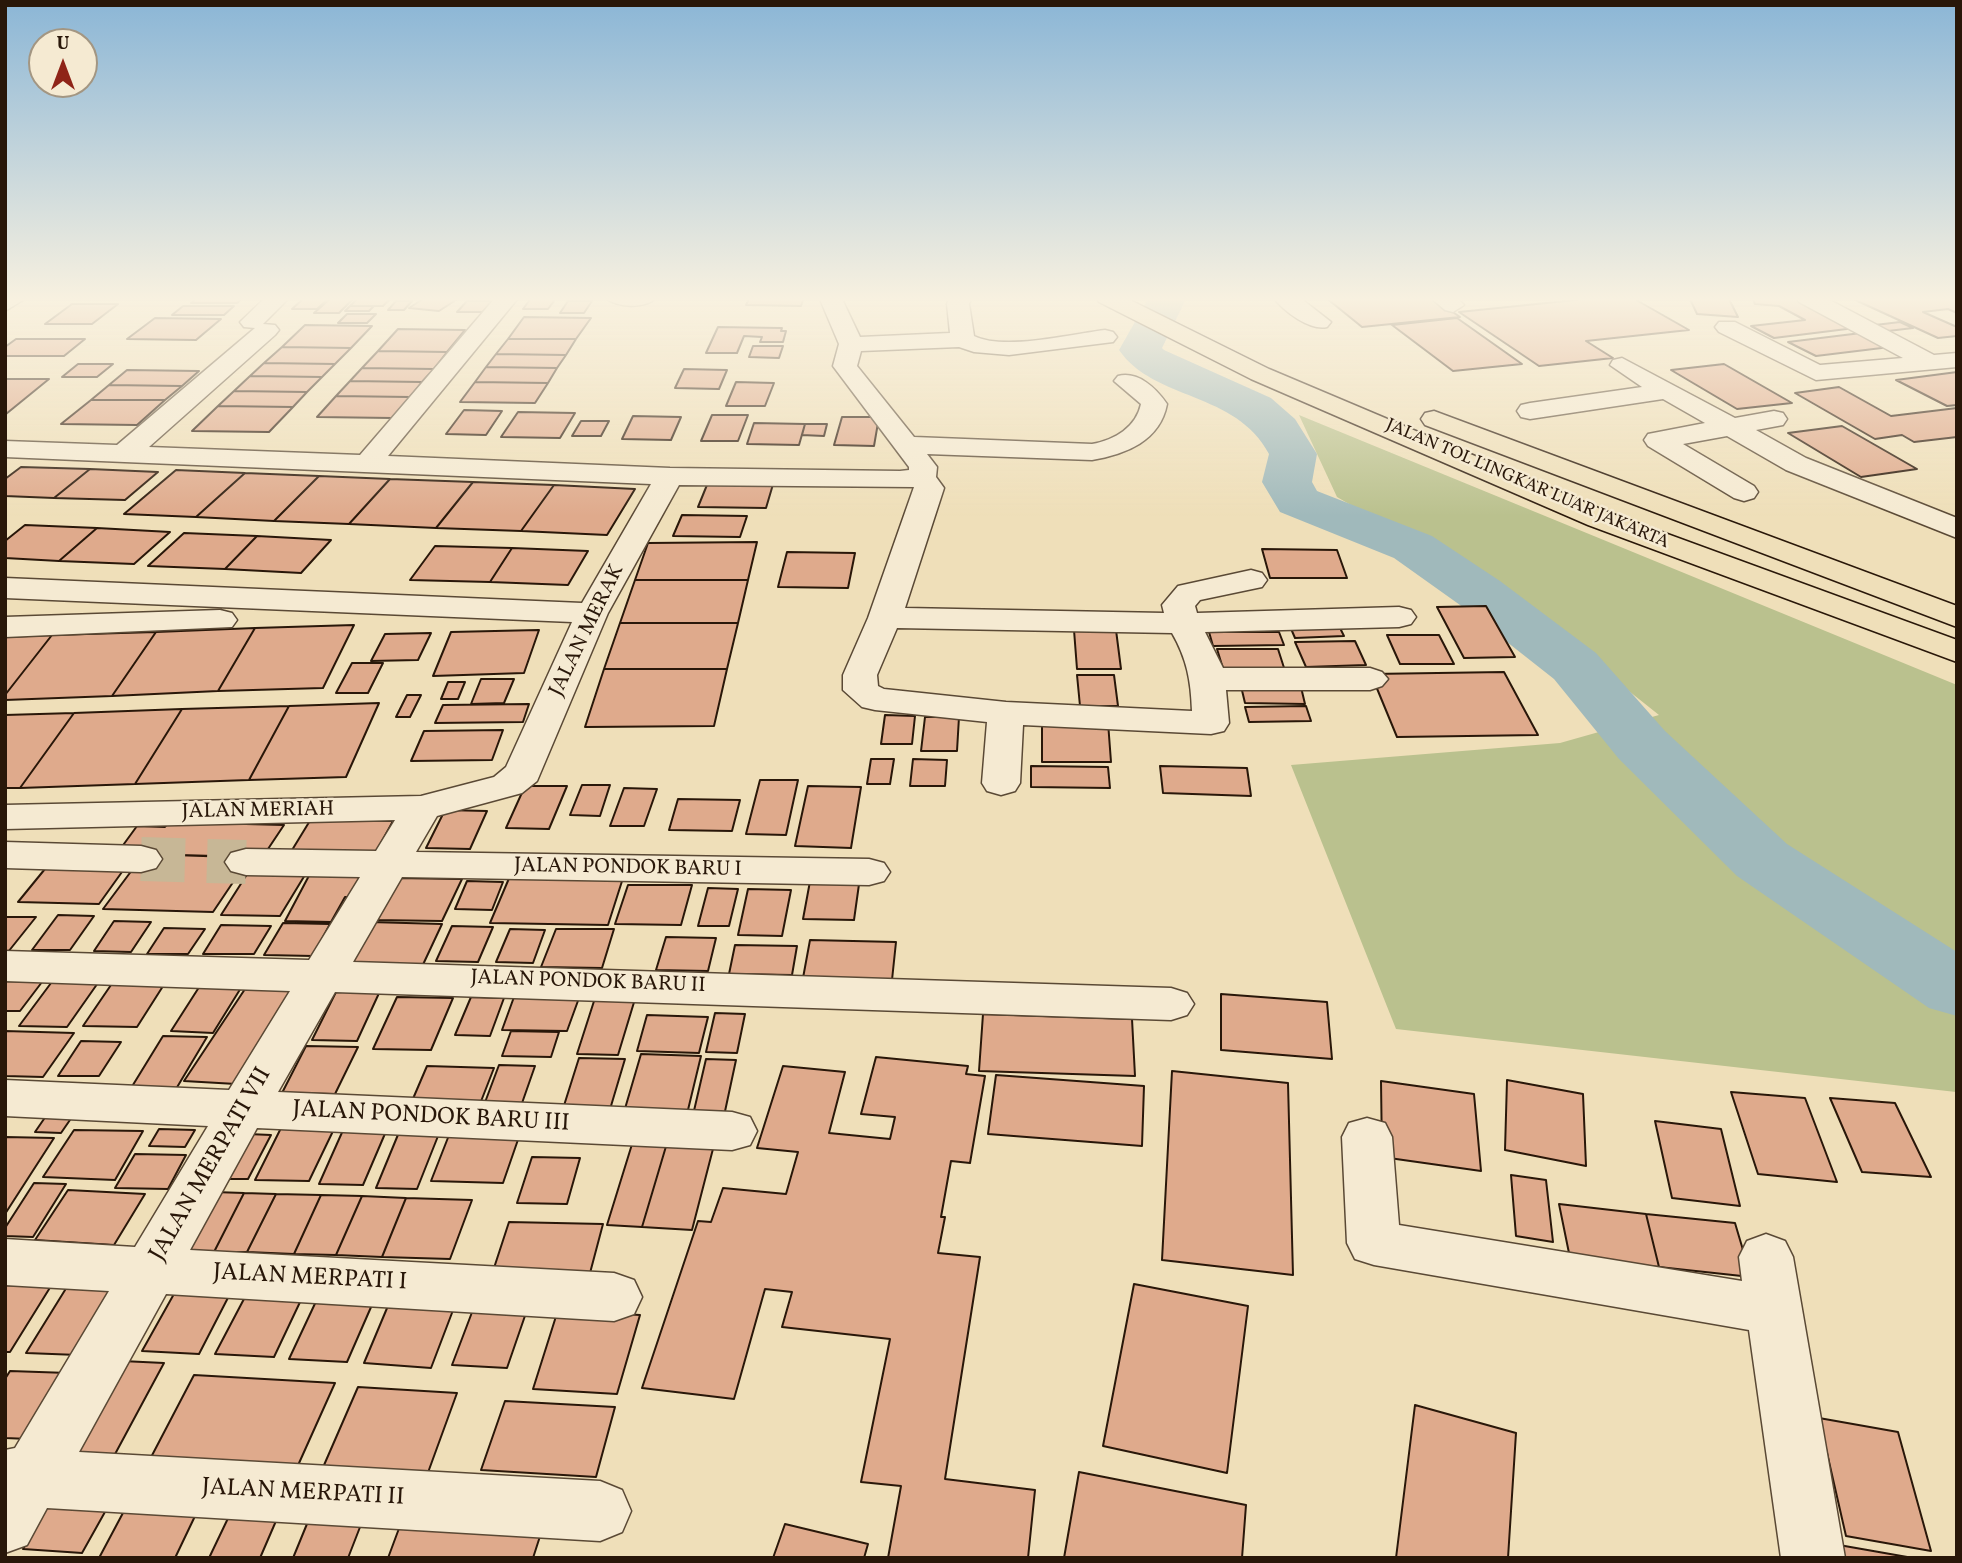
<!DOCTYPE html>
<style>
body{margin:0}
#map{position:relative;width:1962px;height:1563px;overflow:hidden;background:#efdfb9;font-family:Vollkorn,serif}
canvas{display:block}
.frame{position:absolute;inset:0;border:7px solid #291709;pointer-events:none}
.north{position:absolute;left:28px;top:28px;width:70px;height:70px;box-sizing:border-box;background:#f5ead2;border:2px solid #a39682;border-radius:50%;rotate:0deg;font-size:19px;font-weight:700;line-height:28px;text-align:center;color:#291709}
.north::after{content:'';display:block;margin:auto;width:24px;height:32px;background:#8f2418;clip-path:polygon(50% 0,100% 100%,50% 72%,0 100%)}
</style>
<div id="map">
<canvas width="1962" height="1563"></canvas>
<div class="frame"></div>
<div class="north">U</div>
</div>
<script>
const context = document.querySelector('canvas').getContext('2d');
context.lineJoin = 'round';
function fillPath(path, color) { context.fillStyle = color; context.fill(path, 'evenodd'); }
function stroke(path, color, width, dash) { context.strokeStyle = color; context.lineWidth = width; context.lineCap = dash ? 'butt' : 'round'; context.setLineDash(dash || []); context.stroke(path); }
function write(font, color, halo, rows, align = 'center') {
  context.font = font + ' Vollkorn,serif'; context.lineWidth = 5; context.setLineDash([]); context.textBaseline = 'middle'; context.strokeStyle = halo; context.fillStyle = color; for (const [text, x, y, turn = 0] of rows) {
    context.save(); context.translate(x, y); context.rotate((+turn || 0) * Math.PI / 180); context.textAlign = isNaN(turn) ? turn : align; if (halo) context.strokeText(text, 0, 0); context.fillText(text, 0, 0); context.restore();
  }
}
fillPath(new Path2D(`
 M1299,415L1957,685V1122L1956,1092L1396,1029L1291,765L1560,743L1659,715L1517,602L1337,497Z`), '#bac18e');
fillPath(new Path2D(`
 M1149,297H1187L1162,348L1164,350L1271,398L1295,419L1317,454L1312,482L1317,491L1432,536L1500,581L1596,653L1665,731L1787,844L1957,952V1016L1929,1008L1737,876L1619,759L1554,679L1460,605L1394,558L1280,512L1262,482L1269,454C1236,391 1154,401 1119,350Z`), '#a0b9bb');
const building = new Path2D(`
 M198,297H244L237,303H191Z
 M305,297H330L317,309H292Z
 M359,297H392L383,306H350Z
 M426,297L456,300L439,311L409,308Z
 M532,297H557L548,309H523Z
 M750,297H804L801,306L746,305Z
 M1325,297H1431L1460,317L1362,327Z
 M1604,297H1631L1689,330L1586,341L1613,358L1539,366L1459,312Z
 M1689,297L1729,299L1738,317L1697,314Z
 M1752,297H1795L1855,328L1774,338L1751,326L1805,320L1779,306L1755,304Z
 M1868,297H1957V313L1948,309L1923,312L1957,327V336L1938,338L1853,299Z
 M331,298H354L339,313H314Z
 M396,301H412L404,310H388Z
 M467,301H492L483,312H457Z
 M568,301H592L584,313H560Z
 M72,304H118L92,324H45Z
 M183,306H234L224,315H172Z
 M350,306H374L369,311H345Z
 M347,314H376L367,323H338Z
 M524,317L591,318L576,339H508Z
 M155,318L221,319L196,340L127,339Z
 M1457,318L1522,364L1453,371L1392,325Z
 M1900,322L1913,328L1888,331L1875,325Z
 M305,325L372,326L351,348L282,347Z
 M718,327L782,328L781,331H786L783,342H760L762,337L744,336L737,353H706Z
 M398,329L465,330L447,352L378,351Z
 M1861,333L1890,347L1816,356L1788,342Z
 M16,339H85L64,356H5V347Z
 M508,339H576L566,355L496,354Z
 M753,346H783L779,358L749,357Z
 M282,347L351,348L335,364L264,363Z
 M378,351L447,352L434,369L362,368Z
 M496,354L566,355L557,368L486,367Z
 M264,363L335,364L322,377L250,376Z
 M78,364H113L97,377H62Z
 M1724,364L1792,403L1737,409L1671,370Z
 M486,367L557,368L548,383L475,382Z
 M362,368L434,369L422,382L350,381Z
 M684,369L727,370L719,389L675,388Z
 M127,370L199,371L182,386L109,385Z
 M1957,372V405L1947,406L1896,380Z
 M250,376L322,377L307,392L234,391Z
 M5,379H49L6,414Z
 M350,381L422,382L410,397L336,396Z
 M475,382L548,383L535,403L460,402Z
 M736,382L774,383L765,406H726Z
 M109,385L182,386L165,400H91Z
 M1839,387L1891,416L1957,408V437L1914,442L1902,435L1875,439L1795,393Z
 M234,391L307,392L293,407L218,406Z
 M336,396L410,397L392,418L317,417Z
 M91,400H165L137,425L61,424Z
 M218,406L293,407L269,432L192,431Z
 M464,410L502,411L486,435L446,434Z
 M518,412L575,413L560,438L501,437Z
 M712,415H748L738,441H701Z
 M633,416L681,417L671,440L622,439Z
 M842,417H879L874,446L834,445Z
 M581,421H609L601,436H572Z
 M754,423L805,424L799,445L747,444Z
 M805,424H827L824,436L802,435Z
 M1842,426L1917,469L1861,477L1788,433Z
 M21,467L90,469L54,498L5,496V479Z
 M90,469L158,472L125,500L54,498Z
 M176,470L245,473L196,517L124,514Z
 M245,473L319,476L274,521L196,517Z
 M319,476L390,479L349,524L274,521Z
 M390,479L473,482L436,528L349,524Z
 M709,480L774,481L766,508L698,507Z
 M473,482L554,485L521,531L436,528Z
 M554,485L635,489L607,535L521,531Z
 M682,515L747,516L740,537L673,536Z
 M25,525L97,528L59,561L5,558V541Z
 M97,528L170,532L134,564L59,561Z
 M184,533L257,536L225,569L148,566Z
 M257,536L331,540L301,573L225,569Z
 M757,542L748,580H635L648,543Z
 M435,546L512,548L490,582L410,580Z
 M512,548L588,551L568,585L490,582Z
 M1262,549L1337,550L1347,578H1270Z
 M787,552L855,553L848,588L778,587Z
 M635,580H748L738,623H620Z
 M1486,606L1515,657L1464,658L1437,607Z
 M1337,622L1344,636L1295,638L1289,624Z
 M620,623H738L727,669H604Z
 M354,625L323,688L218,691L255,628Z
 M255,628L218,691L112,696L156,632Z
 M539,630L524,673L433,676L451,632Z
 M1074,630H1116L1121,669H1077Z
 M156,632L112,696L5,700V695L52,635Z
 M1209,632H1279L1284,645L1213,646Z
 M431,633L418,660L371,661L385,634Z
 M52,635L5,695V637Z
 M1387,635H1439L1454,664H1400Z
 M1355,641L1366,665L1306,667L1295,642Z
 M1217,649H1278L1286,674L1225,675Z
 M352,663H383L368,693H336Z
 M604,669H727L714,726L585,727Z
 M1504,672L1538,735L1397,737L1371,674Z
 M1077,675H1114L1118,706H1080Z
 M481,679H514L504,703L471,704Z
 M448,682H465L458,699H441Z
 M1240,682L1300,683L1305,704L1245,703Z
 M407,695H421L410,717H396Z
 M379,703L346,777L249,780L289,706Z
 M529,704L523,722L435,723L443,705Z
 M289,706L249,780L135,784L182,709Z
 M1306,706L1311,721L1249,722L1245,707Z
 M182,709L135,784L20,788L74,713Z
 M74,713L20,788H5V715Z
 M885,715L915,716L912,744H881Z
 M925,717H959L957,751H921Z
 M1042,721L1108,722L1111,762H1042Z
 M503,730L492,760L411,761L424,731Z
 M871,759H894L890,784H867Z
 M913,759L947,760L945,786H910Z
 M1031,766L1108,767L1110,788L1031,787Z
 M1160,766L1247,768L1251,796L1163,793Z
 M760,780H798L786,835L746,834Z
 M582,785H610L600,816L570,815Z
 M525,786H567L549,829L506,828Z
 M808,786L861,787L851,848L795,846Z
 M624,788L657,789L644,826H610Z
 M678,799L740,800L732,831L669,830Z
 M445,810L487,811L470,849L426,848Z
 M311,819L393,821L374,856L289,855Z
 M169,822L284,825L262,858L144,854L121,848L137,826L165,827Z
 M144,854L250,857L213,912L103,909Z
 M49,864L127,865L99,904L18,902Z
 M251,868L308,870L280,916L221,915Z
 M312,870L366,871L352,897H345L331,922L285,921Z
 M510,876L623,878L608,925L490,923Z
 M811,876L860,877L854,920L803,919Z
 M395,878L462,879L442,921L374,920Z
 M467,881L503,882L492,910L455,909Z
 M628,885H692L681,925L615,924Z
 M708,888L738,889L729,926H698Z
 M748,889L791,890L782,936L738,935Z
 M58,915L94,916L70,950H32Z
 M5,917H36L8,952H5Z
 M114,921L151,922L131,952L94,951Z
 M370,922L442,924L420,971L346,968Z
 M283,923L330,924L313,956L264,955Z
 M221,925L271,926L254,954H203Z
 M452,926L493,927L478,962L436,961Z
 M164,928L205,929L188,954H147Z
 M510,929L545,930L533,963L496,962Z
 M556,929H614L602,968L541,967Z
 M666,937L716,938L708,971L656,970Z
 M810,940L896,942L892,980L803,978Z
 M735,945L797,946L792,975L729,974Z
 M54,979L100,980L67,1027L19,1026Z
 M5,981L42,982L20,1011H5Z
 M203,981L244,983L213,1033L171,1031Z
 M113,982L165,983L137,1027L83,1026Z
 M249,983L297,986L236,1084L184,1081Z
 M337,990L380,991L357,1041L312,1040Z
 M1221,994L1327,1002L1332,1059L1221,1050Z
 M397,997L453,998L431,1050L373,1049Z
 M471,997L504,998L490,1036L455,1035Z
 M514,997L579,998L567,1031L502,1030Z
 M595,998L635,999L618,1055L577,1054Z
 M715,1013L745,1014L737,1053L706,1052Z
 M983,1014L1132,1019L1135,1076L979,1071Z
 M647,1015L708,1017L699,1053L637,1051Z
 M5,1031L74,1033L43,1077L5,1076Z
 M511,1031L559,1032L551,1057L502,1056Z
 M163,1036L207,1037L173,1094L128,1093Z
 M81,1041L121,1042L99,1076H58Z
 M306,1046L358,1047L335,1094L282,1093Z
 M641,1054L701,1056L687,1114L624,1112Z
 M876,1057L968,1066L966,1074L985,1076L970,1163L951,1161L941,1217H945L938,1253L980,1257L945,1479L1035,1490L1028,1558H888L901,1486L861,1482L890,1339L782,1327L792,1292L765,1289L734,1399L642,1388L698,1221L711,1222L723,1188L786,1194L798,1152L757,1148L783,1066L845,1072L829,1133L890,1139L895,1117L861,1114Z
 M579,1058L625,1059L608,1116L561,1115Z
 M706,1059L736,1060L724,1116L693,1115Z
 M499,1065L535,1066L521,1106L484,1105Z
 M427,1066L494,1068L478,1109L409,1108Z
 M1172,1071L1288,1083L1293,1275L1162,1260Z
 M996,1075L1144,1086L1142,1146L988,1134Z
 M1507,1080L1583,1094L1586,1166L1505,1150Z
 M1381,1081L1474,1094L1481,1171L1382,1157Z
 M1731,1092L1805,1098L1837,1182L1758,1174Z
 M1830,1098L1895,1103L1931,1177L1862,1172Z
 M46,1116L72,1117L61,1133L35,1132Z
 M1655,1121L1721,1129L1740,1206L1672,1198Z
 M402,1125L442,1126L417,1189L376,1188Z
 M281,1128L334,1129L309,1181L255,1180Z
 M344,1128L387,1129L363,1185L319,1184Z
 M159,1129L195,1130L185,1147L149,1146Z
 M74,1130L143,1131L115,1180L43,1177Z
 M451,1130L521,1131L503,1183L431,1181Z
 M248,1134L271,1135L248,1179H225Z
 M5,1137L54,1138L5,1214Z
 M633,1141L667,1143L642,1227L607,1225Z
 M667,1143L714,1145L692,1230L642,1227Z
 M135,1154L186,1155L168,1189L115,1188Z
 M532,1157L580,1158L567,1204L517,1203Z
 M1511,1175L1546,1180L1553,1242L1516,1236Z
 M34,1183L66,1184L33,1237L5,1236V1228Z
 M68,1190L145,1194L114,1245L35,1240Z
 M214,1192L244,1193L214,1252L183,1250Z
 M244,1193L276,1194L247,1252H214Z
 M276,1194L321,1195L294,1254L247,1252Z
 M321,1195L362,1196L336,1255L294,1254Z
 M362,1196L406,1198L382,1257L336,1255Z
 M406,1198L472,1200L450,1259L382,1257Z
 M1559,1204L1646,1214L1659,1267L1570,1258Z
 M1646,1214L1735,1223L1751,1277L1659,1267Z
 M509,1222L603,1224L590,1273L493,1271Z
 M70,1282L119,1284L78,1355L26,1353Z
 M1134,1284L1248,1306L1227,1473L1103,1446Z
 M5,1285L51,1286L10,1352H5Z
 M179,1285L233,1288L199,1354L142,1351Z
 M319,1295L375,1298L347,1362L289,1359Z
 M245,1297L301,1300L274,1357L215,1354Z
 M390,1301L455,1305L431,1368L364,1363Z
 M474,1307L527,1310L507,1368L452,1365Z
 M558,1310L640,1315L617,1394L533,1389Z
 M122,1361L164,1363L114,1456L69,1454Z
 M10,1371L68,1373L29,1439L5,1438V1379Z
 M194,1375L335,1383L295,1472L148,1463Z
 M358,1387L457,1393L426,1478L321,1472Z
 M505,1401L615,1407L596,1477L481,1470Z
 M1415,1405L1516,1433L1508,1558H1396Z
 M1819,1418L1898,1432L1931,1551L1846,1536Z
 M1079,1472L1246,1505L1242,1558H1064Z
 M52,1499L110,1503L82,1553L23,1549Z
 M124,1511L196,1514L175,1558H99Z
 M231,1512L279,1514L260,1558H209Z
 M404,1515L543,1527L533,1558H388Z
 M309,1519L362,1522L348,1558H293Z
 M785,1524L868,1544L864,1558H773Z
 M1839,1545L1913,1558H1842Z`);
fillPath(building, '#dfaa8c');
stroke(building, '#291709', 2);
stroke(new Path2D(`
 M141,859L246,862`), '#c7b796', 44, [44, 22]);
const minor = new Path2D(`
 M5,297H28L5,311Z
 M266,297H290L263,324L275,325L279,330L275,335L149,447L360,455L496,297H519L388,456L670,468L900,471L909,470V467L833,366L839,344L819,297H841L860,337L950,333L947,304L950,297H972L969,304L974,336C1004,351 1072,334 1105,330L1113,332L1117,337L1113,342L1009,355L974,352L959,347L861,351L857,366L914,437L1092,444C1115,440 1136,427 1141,404L1114,381L1118,376C1138,371 1156,388 1167,404C1160,441 1126,454 1092,460L927,454L937,467L936,477L944,488L905,608L1164,613L1162,605L1178,586L1251,570L1262,573L1267,580L1262,587L1200,600L1195,606L1197,613L1399,607L1411,610L1416,617L1411,624L1399,627L1205,632L1223,668H1370L1382,672L1388,679L1382,686L1370,690H1226L1229,723L1224,731L1211,734L1023,725L1020,783L1015,791L1001,795L987,791L982,783L987,722L875,710L862,707L843,690V675L868,618L914,487L679,485L608,613L537,781L522,793L437,816L416,852L869,859L884,863L890,872L884,881L869,885L402,877L353,962L1171,988L1187,993L1194,1004L1187,1015L1171,1020L335,992L278,1092L732,1112L750,1117L757,1131L750,1145L732,1150L257,1128L190,1250L614,1273L634,1280L642,1297L634,1314L614,1321L166,1294L79,1452L600,1481L622,1490L631,1511L622,1532L600,1541L47,1508L27,1545L5,1553V1450L15,1448L109,1291L5,1285V1239L135,1247L208,1126L5,1116V1080L229,1090L290,991L5,981V951L309,960L360,877L246,875L231,871L225,862L231,853L246,849L376,851L395,820L5,829V805L421,796L494,777L506,767L572,622L5,598V578L582,603L651,484L5,457V441L117,445L255,328L244,327L240,322ZM897,628L1172,633C1187,659 1191,681 1192,711L1006,702L884,689L878,686L877,675Z
 M606,297H654L655,298C647,309 614,308 606,297Z
 M1273,297H1299L1331,322L1327,327C1310,331 1283,311 1273,297Z
 M1430,297H1456L1464,305L1453,312L1445,310Z
 M1796,297H1824L1934,355L1957,353V367L1816,380L1719,332L1715,327L1719,322H1735L1820,365L1903,358L1799,302Z
 M1622,358L1735,418L1774,411L1783,413L1787,419L1783,425L1756,430L1806,458L1957,518V538L1786,470L1727,436L1683,444L1754,486L1758,492L1754,498L1744,501L1734,498L1648,446L1644,440L1648,434L1705,423L1663,399L1530,419L1521,417L1517,411L1521,405L1530,403L1642,387L1610,365L1613,360Z
 M220,610L232,613L237,620L232,627L5,637V617Z
 M5,842L141,846L156,850L162,859L156,868L141,872L5,868Z
 M1367,1118L1385,1123L1392,1137L1399,1225L1742,1281L1739,1257L1747,1241L1766,1234L1785,1241L1793,1257L1845,1558H1781L1749,1330L1374,1265L1355,1259L1347,1243L1342,1137L1349,1123Z`);
const highway = new Path2D(`
 M1096,297H1124L1269,369L1610,513L1957,640V662L1588,525L1251,379L1099,302Z
 M1434,411L1957,606V627L1425,425L1421,419L1425,413Z`);
stroke(minor, '#5a4935', 3);
stroke(highway, '#291709', 3);
fillPath(minor, '#f5ead2');
fillPath(highway, '#efdfb9');
const sky = context.createLinearGradient(0, 0, 0, 516);
sky.addColorStop(0, '#8bb6d6');
sky.addColorStop(0.58, '#f8f1e0');
sky.addColorStop(1, '#f8f1e000');
context.fillStyle = sky;
context.fillRect(0, 0, 1962, 516);
write('18px', '#291709', '#f5ead2', [
 ["JALAN TOL LINGKAR LUAR JAKARTA",1527,485,23]
]);
write('21px', '#291709', '#f5ead2', [
 ["JALAN MERAK",588,631,-64],
 ["JALAN MERIAH",258,812,-1],
 ["JALAN PONDOK BARU I",628,869,1],
 ["JALAN PONDOK BARU II",588,983,2]
]);
write('24px', '#291709', '#f5ead2', [
 ["JALAN PONDOK BARU III",431,1118,3],
 ["JALAN MERPATI VII",212,1165,-60],
 ["JALAN MERPATI I",310,1279,3],
 ["JALAN MERPATI II",303,1494,3]
]);
</script>
